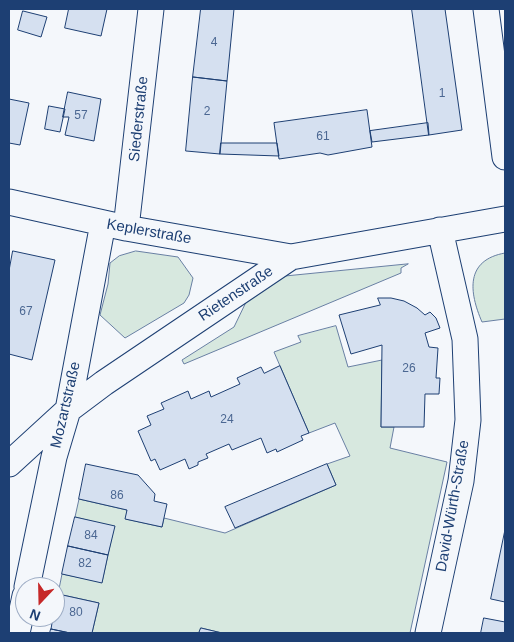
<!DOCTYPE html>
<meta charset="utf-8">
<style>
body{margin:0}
#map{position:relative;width:514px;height:642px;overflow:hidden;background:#f4f7fb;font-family:Helvetica,sans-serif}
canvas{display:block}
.frame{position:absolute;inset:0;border:10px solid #1d3f73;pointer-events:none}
.north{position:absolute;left:15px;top:577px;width:50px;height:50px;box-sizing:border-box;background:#f4f7fb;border:1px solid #9eadc5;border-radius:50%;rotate:201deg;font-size:14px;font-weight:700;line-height:20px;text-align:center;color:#1d3f73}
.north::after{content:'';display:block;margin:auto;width:18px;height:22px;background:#c62828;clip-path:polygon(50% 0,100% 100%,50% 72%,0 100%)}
</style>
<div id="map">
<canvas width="514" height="642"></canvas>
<div class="frame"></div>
<div class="north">N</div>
</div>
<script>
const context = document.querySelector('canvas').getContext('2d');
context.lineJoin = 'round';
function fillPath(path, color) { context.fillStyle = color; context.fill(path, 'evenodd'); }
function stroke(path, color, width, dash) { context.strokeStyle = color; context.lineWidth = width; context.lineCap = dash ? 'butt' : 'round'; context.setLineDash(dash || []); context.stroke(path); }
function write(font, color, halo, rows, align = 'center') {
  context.font = font + ' Helvetica,sans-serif'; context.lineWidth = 4; context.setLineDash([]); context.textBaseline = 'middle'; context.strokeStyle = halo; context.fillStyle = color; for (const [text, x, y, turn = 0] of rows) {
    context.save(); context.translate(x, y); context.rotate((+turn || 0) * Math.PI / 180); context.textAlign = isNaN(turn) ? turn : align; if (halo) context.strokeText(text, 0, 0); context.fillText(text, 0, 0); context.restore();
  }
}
const green = new Path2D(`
 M136,251L178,257L193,278L189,295L184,303L125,338L100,315L108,284L110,263L119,256Z
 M505,253V319L482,322C469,292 465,260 505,253Z
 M408,264L401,268V273L184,364L182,360L234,327L248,298L277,277Z
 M336,326L348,367L382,360L381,427H394L390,448L447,462L410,633H222L201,628L199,633H92L99,603L58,594L62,574L102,582L114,527L75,517L79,499L127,510L126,519L162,527L164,518L225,533L336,485L327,464L350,456L335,423L309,433L274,352L301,342L298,336Z`);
fillPath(green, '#d7e8df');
stroke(green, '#687fa3', 1);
const building = new Path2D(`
 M69,9H107L101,36L65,28Z
 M201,9H234L227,81L193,77Z
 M412,9H445L462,130L429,135Z
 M23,11L47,17L41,37L18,30Z
 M193,77L227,81L220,154L186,151Z
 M68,92L101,99L94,141L65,135L69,117H63Z
 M9,99L29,103L20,145L9,143Z
 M49,106L65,109L60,132L45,129Z
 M367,110L372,147L328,155L320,153L279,159L274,123Z
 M428,123L429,135L372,142L370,131Z
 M221,143H277L279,156L220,154Z
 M13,251L55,260L32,360L9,354V271Z
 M378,298H391L404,301L417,308L425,315L430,312L436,318L440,328L425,333L429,347L438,348L436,378H440L439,394H425L424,427H381L382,345L351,354L339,315L380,305Z
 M280,366L309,433L301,436L303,440L277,452L276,449L267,453L261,438L232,450L229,444L206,454L208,458L198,462V465L189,469L185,459L160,470L155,459L151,461L138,431L151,425L147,416L164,409L161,403L188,391L191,399L209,391L211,397L240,384L237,378L261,367L264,373Z
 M86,464L138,475L155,494L154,501L167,504L162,527L125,519L127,510L79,499Z
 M327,464L336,485L235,528L225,507Z
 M75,517L115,526L108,555L68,546Z
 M505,530V602L491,599Z
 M68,546L108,555L102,583L62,574Z
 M58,594L99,603L92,633H70L51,629L53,617H55Z
 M484,618L505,622V633H481Z
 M201,628L222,633H199Z
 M51,629L70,633H50Z`);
fillPath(building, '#d5e0f0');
stroke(building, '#1d3f73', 1);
const street = new Path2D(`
 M486,9L505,157
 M9,202L126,228L291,257
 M126,228L151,9
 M9,464L68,410L104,383L291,257L505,219
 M27,587L54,457L68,410L103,223
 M17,633L25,596
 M428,633L461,481L468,420L465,339L440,230`);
stroke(street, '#1d3f73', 27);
stroke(street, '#f4f7fb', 25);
write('12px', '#4b6792', null, [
 ["4",214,43],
 ["1",442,94],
 ["2",207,112],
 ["57",81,116],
 ["61",323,137],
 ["67",26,312],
 ["26",409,369],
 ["24",227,420],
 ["86",117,496],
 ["84",91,536],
 ["82",85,564],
 ["80",76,613]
]);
write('15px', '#1d3f73', '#f4f7fb', [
 ["Siederstraße",139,119,-84],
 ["Keplerstraße",149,232,10],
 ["Rietenstraße",236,294,-34],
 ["Mozartstraße",66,405,-77],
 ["David-Würth-Straße",453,506,-80]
]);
</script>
